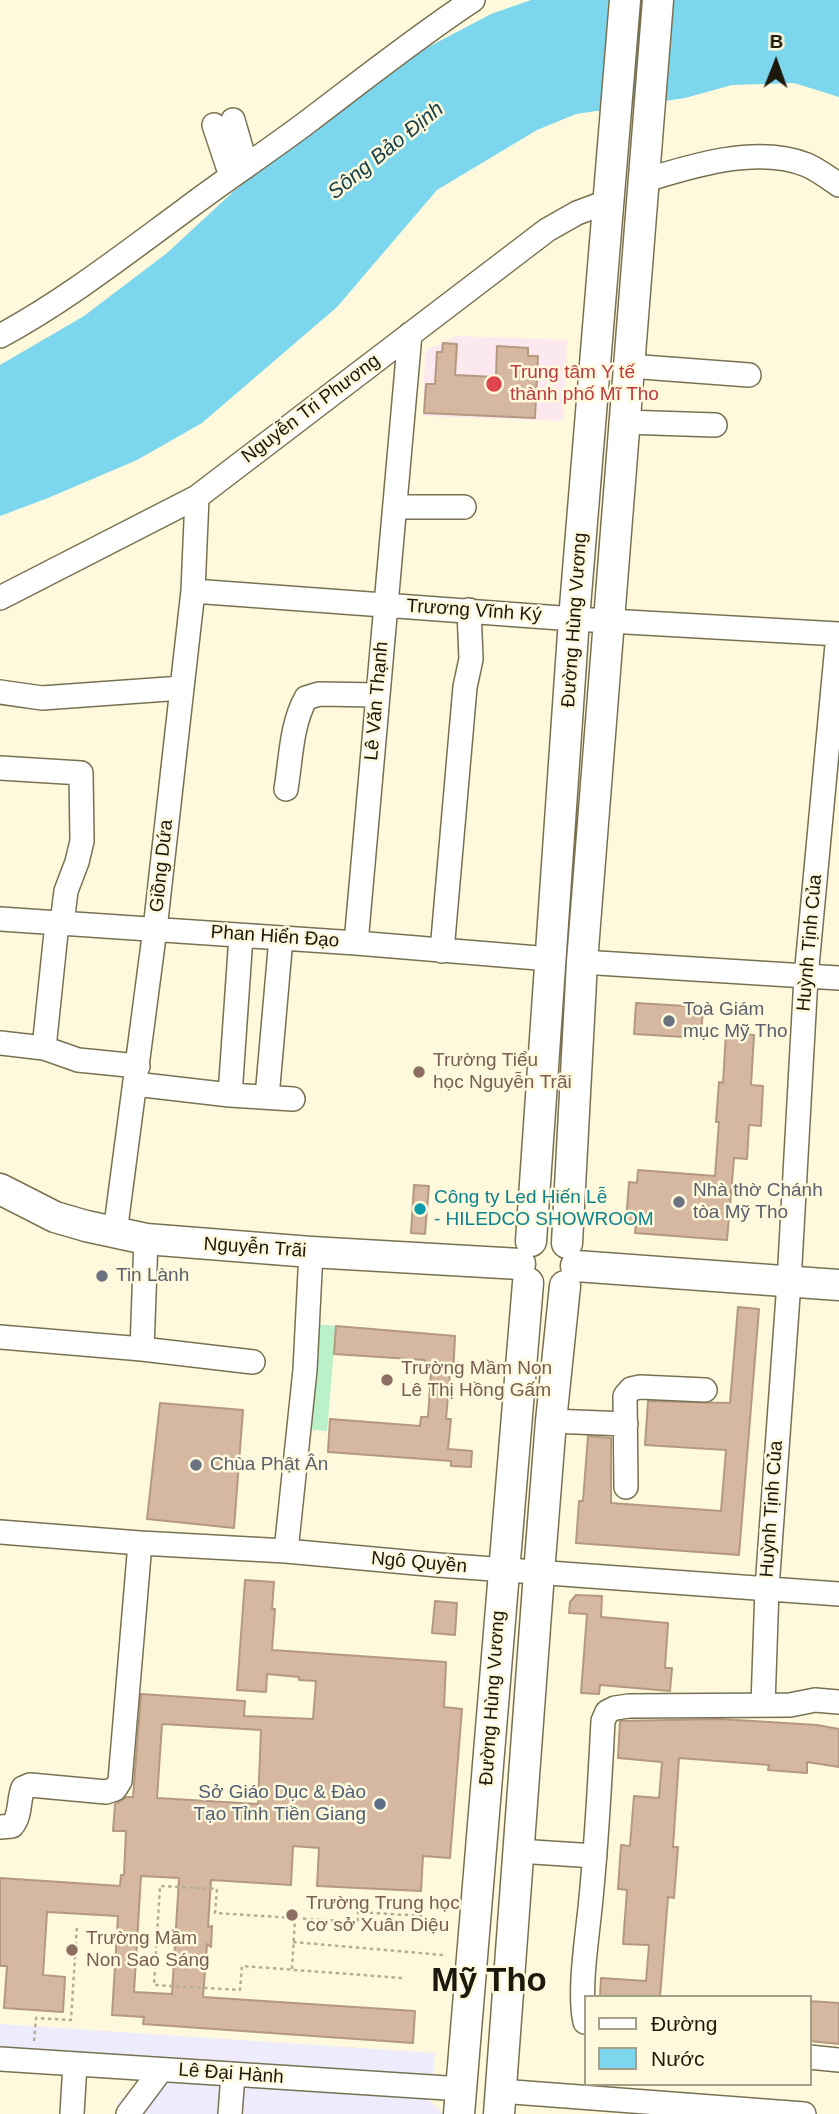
<!DOCTYPE html>
<meta charset="utf-8">
<style>
body{margin:0}
#map{position:relative;width:839px;height:2114px;overflow:hidden;background:#fef9dc;font-family:Arial,sans-serif}
canvas{display:block}
.legend{position:absolute;left:584px;top:1995px;width:228px;height:91px;box-sizing:border-box;background:#fef9dc;border:2px solid #a49f89;margin:0;padding:9px 12px;list-style:none;font-size:21px;color:#1c190c}
.legend li{display:flex;align-items:center;gap:14px;height:35px}
.legend b{width:35px;border:2px solid #a49f89}
.north{position:absolute;left:741px;top:28px;width:70px;height:70px;-webkit-text-stroke:5px #fef9dc;paint-order:stroke;rotate:1deg;font-size:19px;font-weight:700;line-height:28px;text-align:center;color:#1c190c}
.north::after{content:'';display:block;margin:auto;width:24px;height:32px;background:#1c190c;clip-path:polygon(50% 0,100% 100%,50% 72%,0 100%)}
</style>
<div id="map">
<canvas width="839" height="2114"></canvas>
<ul class="legend">
<li><b style="height:9px;background:#fff"></b>Đường</li>
<li><b style="height:19px;background:#7bd6ee"></b>Nước</li>
</ul>
<div class="north">B</div>
</div>
<script>
const context = document.querySelector('canvas').getContext('2d');
context.lineJoin = 'round';
function fillPath(path, color) { context.fillStyle = color; context.fill(path, 'evenodd'); }
function stroke(path, color, width, dash) { context.strokeStyle = color; context.lineWidth = width; context.lineCap = dash ? 'butt' : 'round'; context.setLineDash(dash || []); context.stroke(path); }
function write(font, color, halo, rows, align = 'center') {
  context.font = font + ' Arial,sans-serif'; context.lineWidth = 5; context.setLineDash([]); context.textBaseline = 'middle'; context.strokeStyle = halo; context.fillStyle = color; for (const [text, x, y, turn = 0] of rows) {
    context.save(); context.translate(x, y); context.rotate((+turn || 0) * Math.PI / 180); context.textAlign = isNaN(turn) ? turn : align; if (halo) context.strokeText(text, 0, 0); context.fillText(text, 0, 0); context.restore();
  }
}
fillPath(new Path2D(`
 M0,2024L435,2053L433,2078L0,2048Z
 M142,2078L427,2098L443,2114H117L118,2102Z`), '#eeebfd');
fillPath(new Path2D(`
 M456,336L567,340L563,421L423,416L425,351Z`), '#fce8ef');
fillPath(new Path2D(`
 M304,1323L336,1326L327,1431L295,1428Z`), '#baf1c9');
fillPath(new Path2D(`
 M531,0H839V97L794,83L732,85L685,98L576,114L537,130L437,190L337,307L202,423L137,460L48,498L0,516V365L84,316L167,253L234,191L394,65L491,14Z`), '#7bd6ee');
const building = new Path2D(`
 M443,343L457,344L455,375L496,377L497,346L528,348V356H538L535,418L424,413L426,384H435L437,352H442Z
 M636,1003L703,1007L701,1038L634,1034Z
 M726,1033L754,1035L751,1085L763,1086L761,1126L749,1125L747,1159L734,1158L727,1240L635,1233L636,1223L626,1222L629,1182L637,1183L638,1170L715,1176L719,1122H716L719,1082L723,1083Z
 M414,1185L429,1186L425,1234L411,1233Z
 M738,1307L759,1309L739,1555L576,1543L579,1501H583L588,1436L611,1438V1503L721,1511L726,1450L645,1445L648,1401L730,1403Z
 M336,1326L455,1336L453,1375L450,1374L446,1419H451L448,1449L472,1451L471,1467L451,1466V1461L328,1452L330,1419L420,1426L421,1417H428L431,1373L424,1372L425,1360L334,1354Z
 M160,1403L243,1410L234,1528L147,1519Z
 M245,1580L274,1582L272,1609H275L272,1650L446,1662L444,1707L462,1709L450,1858L423,1856L421,1891L317,1886L319,1848L293,1846L291,1885L211,1880L208,1927L212,1926L211,1947L207,1944L203,1997L415,2011L413,2043L143,2024L144,2017L112,2015L118,1916L47,1912L43,1975L65,1977L63,2012L4,2008L7,1966H0V1878L120,1886L121,1875H124L126,1831H113L115,1804L127,1797H133L141,1694L245,1701L244,1716L313,1719L316,1681L299,1680V1677L267,1674L266,1692L237,1690ZM162,1724L261,1730L258,1804L157,1798ZM141,1876L179,1878L172,1994L134,1992Z
 M576,1595L602,1596L601,1617L668,1623L665,1668H672L670,1691L600,1685L599,1694L581,1693L587,1614L569,1613L570,1602Z
 M435,1601L457,1603L455,1635L432,1633Z
 M720,1719L817,1725L839,1729V1767L807,1762V1773L768,1770L769,1765L679,1758L673,1847H678L674,1898L668,1897L660,1997H600L601,1978L646,1981L649,1945L623,1944L627,1890L618,1889L621,1845L630,1846L634,1796L659,1798L662,1762L618,1758L620,1721Z
 M809,2001L839,2003V2044L809,2041Z`);
fillPath(building, '#d5b89f');
stroke(building, '#b49880', 2);
const minor = new Path2D(`
 M233,120L246,165
 M214,125L231,176
 M643,181C691,166 757,145 807,165C818,170 829,178 839,185
 M0,336C65,301 125,254 185,210C226,179 269,151 310,120C364,79 417,37 473,0
 M629,366L749,375
 M624,422L715,425
 M395,507H464
 M193,591L574,619L839,634
 M0,598L197,497L547,230L577,213L609,201
 M0,692L42,698L182,688
 M0,768L81,773L82,841L77,862L66,891L62,923
 M286,789C291,759 291,725 306,698L319,694L378,695
 M0,919L356,943L550,959
 M356,943L410,334
 M442,951L465,687L471,659L469,610
 M582,962L839,978
 M0,1043L44,1048L78,1060L138,1066
 M44,1048L57,923
 M135,1084L230,1095L241,936
 M230,1095L293,1099
 M267,1097L281,938
 M115,1233L155,929L182,688L193,591L197,497
 M146,1239L142,1349L253,1362
 M0,1337L142,1349
 M551,1421L626,1424
 M626,1487L625,1396L631,1389L640,1387L705,1390
 M0,1532L140,1543L286,1551L438,1565L839,1594
 M286,1551L305,1370L311,1252
 M763,1705L767,1588L789,1282L806,977L838,634
 M0,1827L12,1826C21,1816 18,1801 23,1788L30,1785L106,1792L115,1789L120,1781L140,1543
 M518,1851L595,1856
 M585,2022C578,1990 588,1933 591,1898C597,1839 600,1780 603,1721L607,1712L615,1708L629,1706L790,1705L815,1700L839,1702
 M809,2057L839,2060
 M0,2059L462,2089
 M500,2091L804,2114
 M72,2114L75,2064
 M128,2114L161,2070
 M230,2114L233,2075`);
const major = new Path2D(`
 M0,1189L55,1217L86,1226L146,1239L311,1252L520,1264
 M531,1241L574,619L625,0
 M567,1243L582,962L658,0
 M576,1266L839,1285
 M459,2114L528,1283
 M499,2114L539,1573L551,1421L565,1286`);
stroke(minor, '#787151', 26);
stroke(major, '#787151', 33);
stroke(new Path2D(`
 M293,1942L443,1955
 M292,1969L295,1918
 M402,1978L242,1966L240,1990L154,1985L160,1886L217,1889L215,1913L358,1922V1912L423,1916
 M34,2041L36,2018L71,2020L77,1925`), '#b3af97', 2.5, [3.5, 3.5]);
stroke(minor, '#fff', 23);
stroke(major, '#fff', 30);
for (const [x, y, r, color] of [
 [494,384,9,"#e0444e"],
 [669,1021,7,"#6b7280"],
 [419,1072,7,"#8d6e63"],
 [679,1202,7,"#6b7280"],
 [420,1209,7,"#0f9aa8"],
 [102,1276,7,"#6b7280"],
 [387,1380,7,"#8d6e63"],
 [196,1465,7,"#6b7280"],
 [380,1804,7,"#5c6f8a"],
 [292,1915,7,"#8d6e63"],
 [72,1950,7,"#8d6e63"]
]) { const dot = new Path2D(); dot.arc(x, y, r, 0, 2 * Math.PI); context.fillStyle = color; context.fill(dot); stroke(dot, '#fef9dc', 2.5); }
write('19px', '#be3a42', '#fef9dc', [
 ["Trung tâm Y tế",510,373],
 ["thành phố Mĩ Tho",510,395]
], 'left');
write('19px', '#1c190c', '#fef9dc', [
 ["Nguyễn Tri Phương",311,409,-37],
 ["Trương Vĩnh Ký",474,611,4],
 ["Đường Hùng Vương",575,620,-86],
 ["Lê Văn Thạnh",377,701,-85],
 ["Giồng Dứa",162,866,-84],
 ["Phan Hiển Đạo",275,937,4],
 ["Huỳnh Tịnh Của",810,943,-85],
 ["Nguyễn Trãi",255,1248,4],
 ["Huỳnh Tịnh Của",772,1509,-86],
 ["Ngô Quyền",419,1563,5],
 ["Đường Hùng Vương",493,1698,-86],
 ["Lê Đại Hành",231,2074,4]
]);
write('19px', '#5b616d', '#fef9dc', [
 ["Toà Giám",683,1010],
 ["mục Mỹ Tho",683,1032],
 ["Nhà thờ Chánh",693,1191],
 ["tòa Mỹ Tho",693,1213],
 ["Tin Lành",116,1276],
 ["Chùa Phật Ân",210,1465]
], 'left');
write('19px', '#785e54', '#fef9dc', [
 ["Trường Tiểu",433,1061],
 ["học Nguyễn Trãi",433,1083],
 ["Trường Mầm Non",401,1369],
 ["Lê Thị Hồng Gấm",401,1391],
 ["Trường Trung học",306,1904],
 ["cơ sở Xuân Diệu",306,1926],
 ["Trường Mầm",86,1939],
 ["Non Sao Sáng",86,1961]
], 'left');
write('19px', '#0d838f', '#fef9dc', [
 ["Công ty Led Hiến Lễ",434,1198],
 ["- HILEDCO SHOWROOM",434,1220]
], 'left');
write('19px', '#4e5e75', '#fef9dc', [
 ["Sở Giáo Dục & Đào",366,1793],
 ["Tạo Tỉnh Tiền Giang",366,1815]
], 'right');
write('italic 21px', '#16404b', '#fef9dc', [
 ["Sông Bảo Định",386,151,-39]
]);
write('bold 33px', '#1c190c', '#fef9dc', [
 ["Mỹ Tho",489,1982]
]);
</script>
